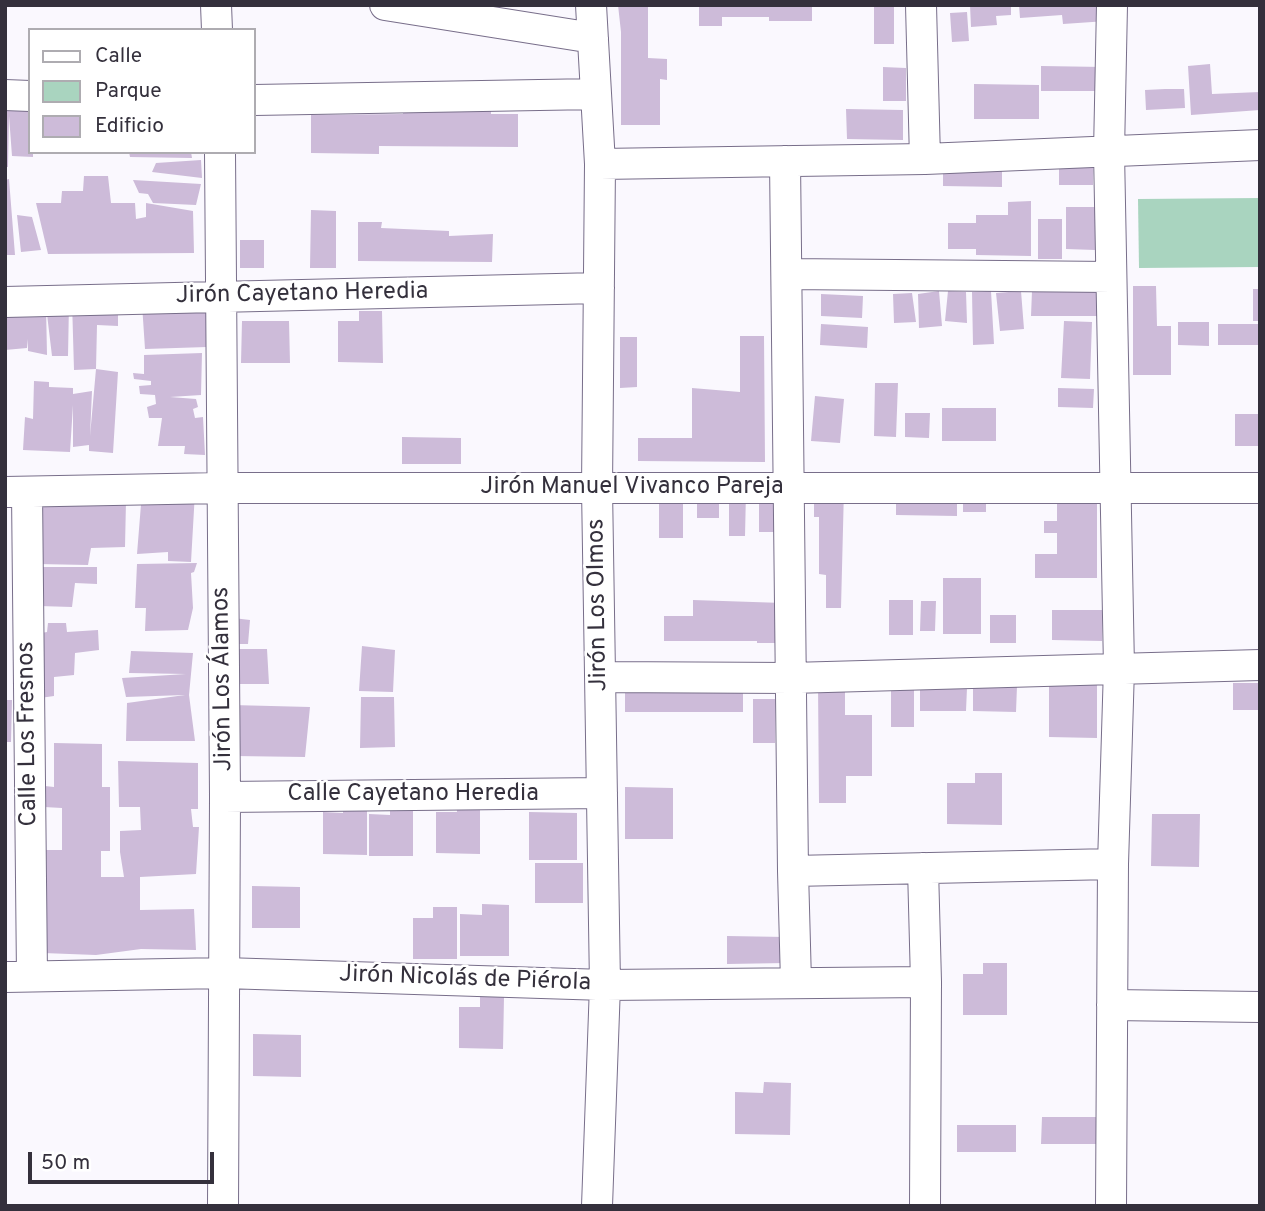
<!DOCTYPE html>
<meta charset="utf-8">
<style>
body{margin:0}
#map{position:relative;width:1265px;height:1211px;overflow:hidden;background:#faf8fe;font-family:Overpass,sans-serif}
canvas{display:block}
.frame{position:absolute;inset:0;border:7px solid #34303c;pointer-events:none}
.legend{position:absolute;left:28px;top:28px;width:228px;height:126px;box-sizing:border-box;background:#fff;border:2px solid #aeacb1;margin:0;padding:9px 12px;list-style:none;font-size:21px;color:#34303c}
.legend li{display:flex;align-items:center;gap:14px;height:35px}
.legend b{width:35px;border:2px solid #aeacb1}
.scale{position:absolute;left:28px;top:1152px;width:186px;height:32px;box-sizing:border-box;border:4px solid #34303c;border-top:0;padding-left:9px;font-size:21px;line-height:24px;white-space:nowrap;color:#34303c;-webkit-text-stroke:5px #fff;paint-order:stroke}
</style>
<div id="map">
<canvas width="1265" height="1211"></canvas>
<div class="frame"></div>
<ul class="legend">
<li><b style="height:9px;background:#fff"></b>Calle</li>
<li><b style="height:19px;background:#a9d4bf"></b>Parque</li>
<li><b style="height:19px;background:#cdbbd9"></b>Edificio</li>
</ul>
<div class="scale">50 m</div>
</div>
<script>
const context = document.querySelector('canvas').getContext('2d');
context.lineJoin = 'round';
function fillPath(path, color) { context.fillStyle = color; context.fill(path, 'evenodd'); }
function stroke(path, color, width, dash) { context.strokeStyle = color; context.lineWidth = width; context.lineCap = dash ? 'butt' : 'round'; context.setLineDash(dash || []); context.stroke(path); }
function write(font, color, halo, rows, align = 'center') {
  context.font = font + ' Overpass,sans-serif'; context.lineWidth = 5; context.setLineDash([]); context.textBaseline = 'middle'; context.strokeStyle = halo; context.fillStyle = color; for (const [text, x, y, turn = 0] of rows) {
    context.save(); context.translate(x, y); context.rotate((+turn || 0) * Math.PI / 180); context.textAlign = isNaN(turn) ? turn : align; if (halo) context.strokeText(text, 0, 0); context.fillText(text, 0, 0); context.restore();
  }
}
fillPath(new Path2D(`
 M1260,198V267L1139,268L1138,199Z`), '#a9d4bf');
fillPath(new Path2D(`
 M618,5H648V58L667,59V80L660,79V125H621V32Z
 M699,5H812V21H769V17H722V26H699Z
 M874,5H894V44H874Z
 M970,5H1011V15L996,16L997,25L971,27Z
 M1019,5H1106L1107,21L1063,24L1062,15L1020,18Z
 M967,12L969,41L952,42L950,13Z
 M1210,64L1212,94L1260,92V110L1191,115L1188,66Z
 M1041,66L1104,67V91H1041Z
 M883,67L906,68V101H883Z
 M974,84L1039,85V119H974Z
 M1165,89H1184L1185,108L1146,110L1145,90Z
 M5,108H30V152H33V157L12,156L9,116L8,167H5Z
 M403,108L491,111V114H518V147L379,146V154L311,153V115L403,114Z
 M846,109L903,110V140L847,139Z
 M129,152H191L192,158L130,157Z
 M1059,158L1093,159V185H1059Z
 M201,160L202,178L152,172L156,163Z
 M943,162H1002V187L943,186Z
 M84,176H108L111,203H135L136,219L146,217V203L193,211L194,253L48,254L36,203H61L62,191H83Z
 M9,179L15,255H5V180Z
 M133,180L201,184L196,205L153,203L148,194L139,193Z
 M1031,201V256L976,255V249H948V223H976V215H1008V202Z
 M1066,207H1095V250L1066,249Z
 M311,210L336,211V268H310Z
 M17,215L32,217L41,250L21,252Z
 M1038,219H1062V259H1038Z
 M358,222H382L381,228L449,231V236L493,234L492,262L358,261Z
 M240,240H264V268H240Z
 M1133,286H1156L1157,326H1171V375H1133Z
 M1253,289H1260V321H1253Z
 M939,291L942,326L919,328L918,294Z
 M948,291L966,292L967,323L945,321Z
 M991,291L994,344L973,345L972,292Z
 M1021,291L1024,329L1000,331L996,293Z
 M1032,291H1103V316H1031Z
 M912,293L916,322L894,323L893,294Z
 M821,294L863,296L862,318L821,316Z
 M118,300V326L97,325L96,369L74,370L72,301Z
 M204,302L208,327L207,347L145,349L142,304Z
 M69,304L68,356H52L46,306L47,355L28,351V339L27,348L5,350V306Z
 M359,311H382L383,363L338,362V321H359Z
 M242,321H289L290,363H241Z
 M1064,321L1092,322L1090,379L1061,378Z
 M1178,322H1209V346L1178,345Z
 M821,324L868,327L867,348L820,345Z
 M1218,324H1260V345H1218Z
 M740,336H764L765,462L638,461V438H692V388L740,392Z
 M620,337H637V387L620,388Z
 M202,353L201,395L170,397L196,399L198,407L193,409L195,418L203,417L205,455L184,454L185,446H158L162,418H149L147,407L156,404L155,395L140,394L139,386L151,385V381L134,379L133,373L144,374V355Z
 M96,369L118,372L113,453L89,451V445L73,447V405L70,452L23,450L25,417L33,419L34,381L49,382V387L73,388V394L92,391L90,436Z
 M875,383H898L896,437L874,436Z
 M1058,388L1094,389L1093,408L1058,407Z
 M815,396L844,399L840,443L811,441Z
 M942,408H996V441H942Z
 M905,413H930L929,438L905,437Z
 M1235,414H1260V446H1235Z
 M402,437L461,438V464H402Z
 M814,489H844L841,608H826V575L819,574V517H814Z
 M142,492H195L191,562L168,561V552L137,554Z
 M729,492H746L745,536H729Z
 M963,493H986V512H963Z
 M659,494H683V538H659Z
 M697,494H719V518H697Z
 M1057,496H1097V578H1035V554H1057V533H1044V521H1057Z
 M41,497L126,501L125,547L91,548L88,565L37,564Z
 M759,497H777L776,532H759Z
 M896,497L957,498V516L896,515Z
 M197,563L194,572L191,573L193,608L188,630L145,631L146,608H135L137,564Z
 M43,567H97V584L75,583L72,607L39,606Z
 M943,578H981V634H943Z
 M693,600L783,603V643H757V641H664V616H693Z
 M889,600H913V635H889Z
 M921,601H936L935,631H920Z
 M1052,610H1102V641L1052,640Z
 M990,615H1016V643H990Z
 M233,618L250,620L248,644H230Z
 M48,623H66L67,632L98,630L99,650L75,653L74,675L54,677V696L40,698L36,634L47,632Z
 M362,646L395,650L393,692L359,691Z
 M231,649H267L269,684H231Z
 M131,651L193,653L189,695L195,741H126L127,703L185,695L126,697L122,678L186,674L129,673Z
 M1233,683H1260V710H1233Z
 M818,684H845V715H872V776H846V803H819Z
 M625,685L743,686V712H625Z
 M1049,685H1097V738L1049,737Z
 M920,686L967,688L966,711H920Z
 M973,686H1017L1016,712L973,711Z
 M891,688H914V727H891Z
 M361,697H394L395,747L360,748Z
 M753,699H775V743H753Z
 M5,700H12L11,742H5Z
 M232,705L310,707L305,757L235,756Z
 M54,743L102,744V787H110V851H101V877H124L120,852V831L141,830L140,807H119L118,761L198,763V809H191L193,827H199L196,874L140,877V910L194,909L196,950L141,949L96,955L43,953L47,878L46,850H62V808L44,807L45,786L54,787Z
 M975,773H1002V825L947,824V783H975Z
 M625,787L673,788V839H625Z
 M343,802L367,803V855L323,854V812L343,813Z
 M456,802H480V854L436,853V812H457Z
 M390,804H413V856H369V814L390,815Z
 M529,812L577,813V860H529Z
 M1152,814H1200L1199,867L1151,866Z
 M535,863H583V903H535Z
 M252,886L300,887V928H252Z
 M482,904L509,905V956H460V914L482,915Z
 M433,907H457V959H413V918H433Z
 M727,936L786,937V963L727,964Z
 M983,963H1007V1015H963V974H983Z
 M480,997H504L503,1049L459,1048V1007H480Z
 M253,1034L301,1035V1077L253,1076Z
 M764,1082L791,1083L790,1135L735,1134V1092L763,1093Z
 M1042,1117H1100V1144H1041Z
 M957,1125H1016V1152H957Z`), '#cdbbd9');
const minor = new Path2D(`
 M216,5L217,30
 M385,5L593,38
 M591,5L600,164L597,488L605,985L597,1206
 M921,5L925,159
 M5,95L30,96
 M254,100L596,94
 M220,152L225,797L223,1206
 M785,161L793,871L796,982
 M600,164L925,159L1260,145
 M788,274L1111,277
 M5,302L599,288
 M5,492L221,488H1260
 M27,493L32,976
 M600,677L791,678L1260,665
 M225,797L602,793
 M923,868L926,982L925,1206
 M793,871L1113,864
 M5,977L224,973L605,985L926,982
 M1112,1005L1260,1007
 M1111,1206L1113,864L1119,668L1109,152L1112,5`);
stroke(minor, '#786e8a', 32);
stroke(minor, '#fff', 30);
write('24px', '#34303c', '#fff', [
 ["Jirón Cayetano Heredia",302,295,-1],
 ["Jirón Manuel Vivanco Pareja",632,488],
 ["Jirón Los Olmos",599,605,-91],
 ["Jirón Los Álamos",224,679,-91],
 ["Calle Los Fresnos",29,734,-91],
 ["Calle Cayetano Heredia",413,795],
 ["Jirón Nicolás de Piérola",465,980,2]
]);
</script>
